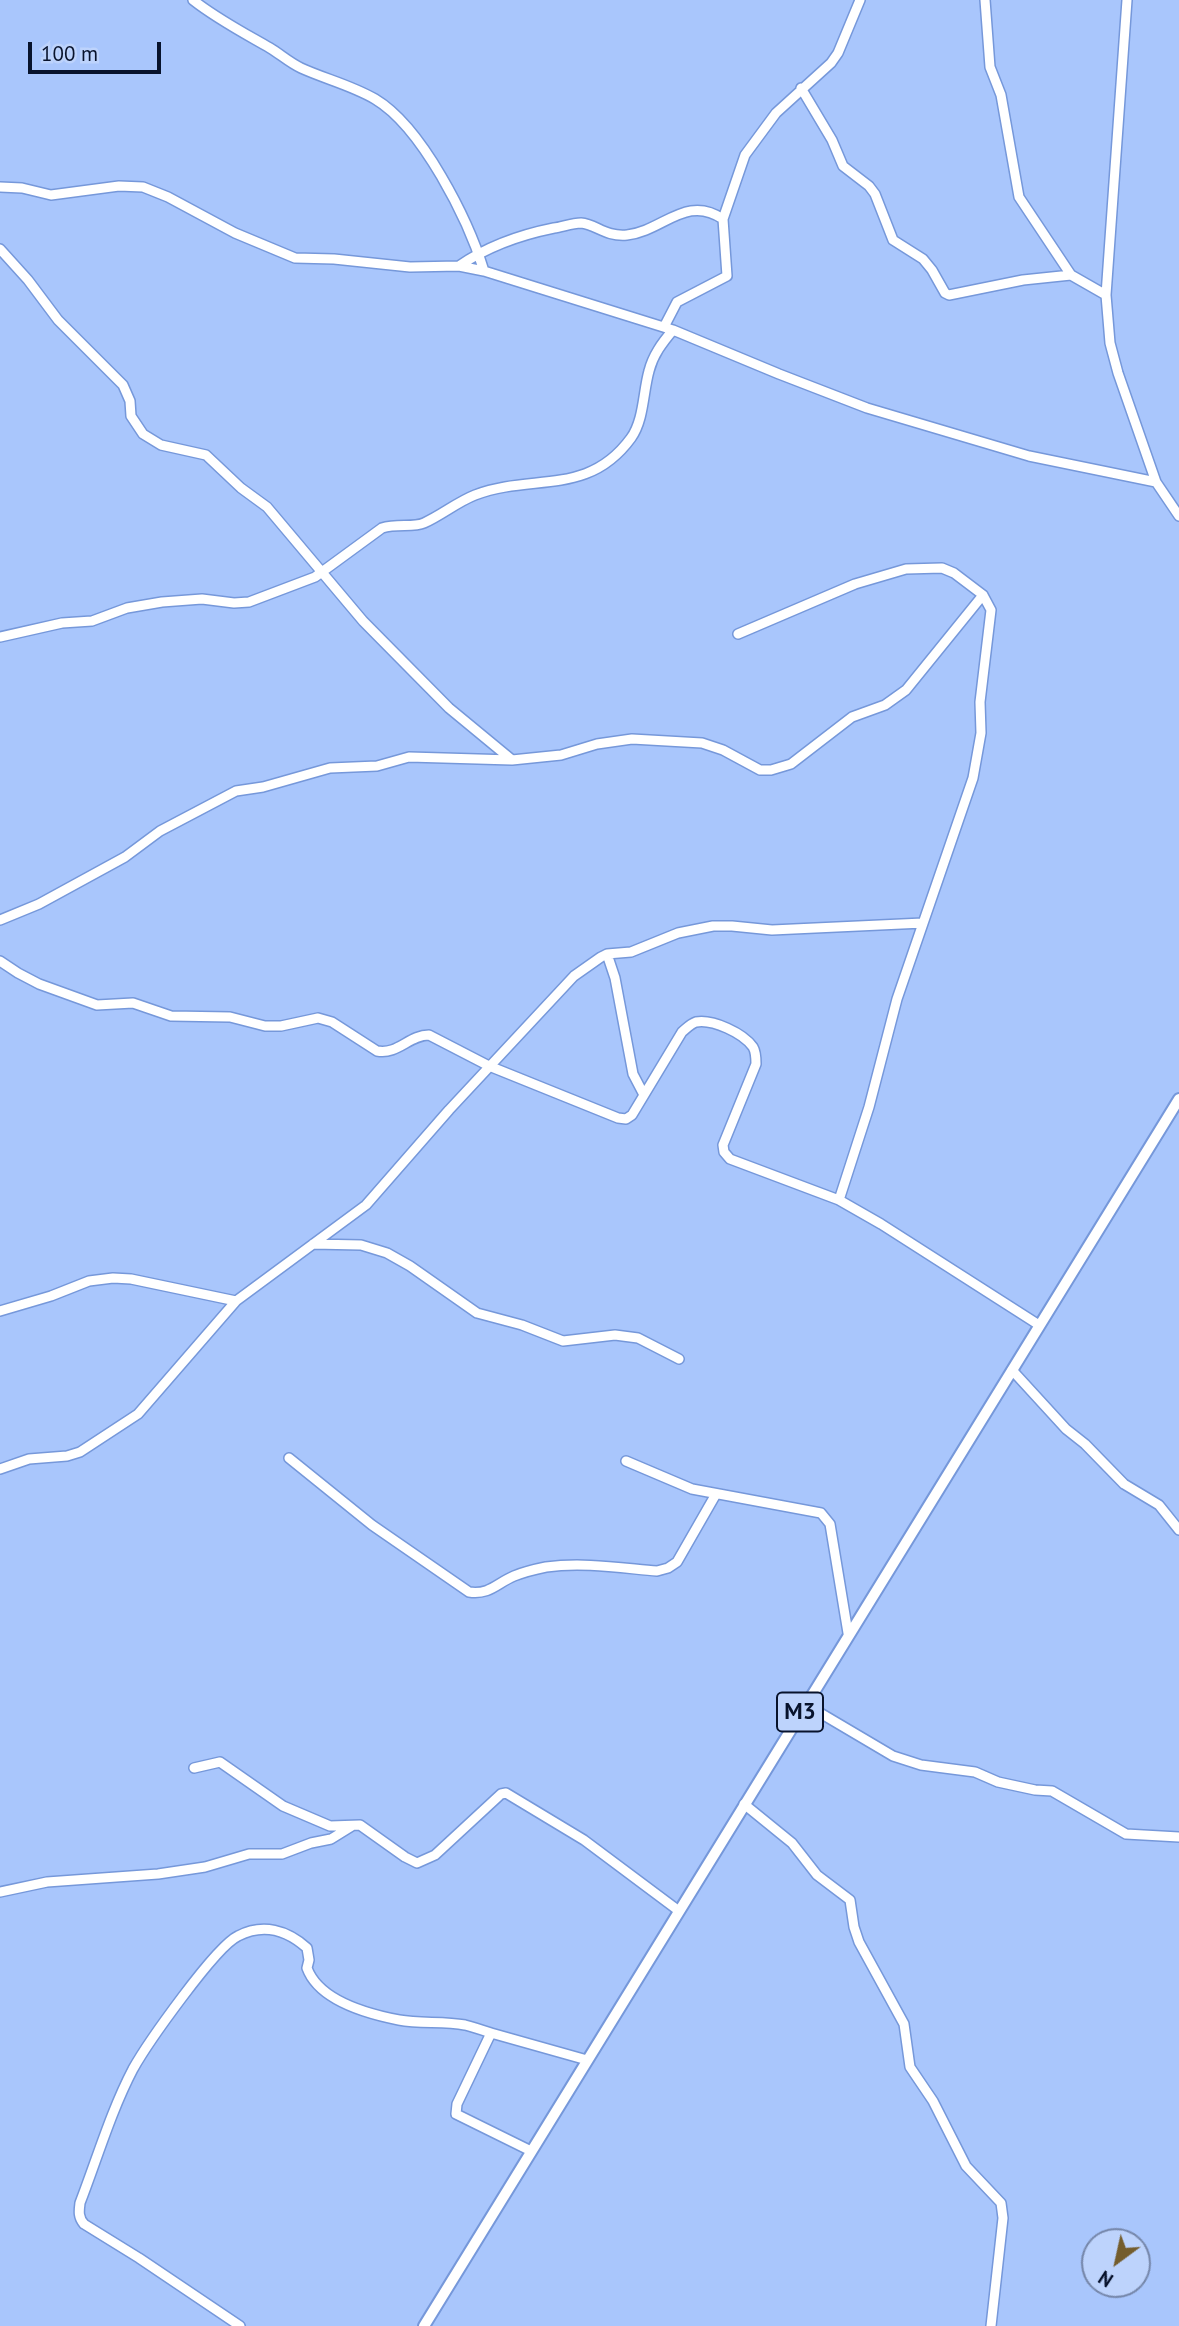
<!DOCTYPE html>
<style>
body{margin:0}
#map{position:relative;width:1179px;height:2326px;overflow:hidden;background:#a9c6fc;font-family:"PT Sans",sans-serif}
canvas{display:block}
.north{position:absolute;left:1081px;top:2228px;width:70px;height:70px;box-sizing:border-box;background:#bdd3fc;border:2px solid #7586a9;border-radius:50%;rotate:213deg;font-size:19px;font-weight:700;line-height:28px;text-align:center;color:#08132c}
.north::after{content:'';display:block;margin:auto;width:24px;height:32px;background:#745d2d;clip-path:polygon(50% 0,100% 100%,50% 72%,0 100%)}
.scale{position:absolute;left:28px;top:42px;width:133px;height:32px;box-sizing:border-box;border:4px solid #08132c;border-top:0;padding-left:9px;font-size:21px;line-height:24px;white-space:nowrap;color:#08132c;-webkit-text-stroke:5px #bdd3fc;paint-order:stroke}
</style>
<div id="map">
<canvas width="1179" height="2326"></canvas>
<div class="north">N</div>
<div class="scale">100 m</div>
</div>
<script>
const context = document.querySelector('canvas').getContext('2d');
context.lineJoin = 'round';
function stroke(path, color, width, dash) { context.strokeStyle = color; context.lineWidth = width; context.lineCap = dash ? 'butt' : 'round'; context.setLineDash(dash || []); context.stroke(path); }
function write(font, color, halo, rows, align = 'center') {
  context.font = font + ' "PT Sans",sans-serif'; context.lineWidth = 5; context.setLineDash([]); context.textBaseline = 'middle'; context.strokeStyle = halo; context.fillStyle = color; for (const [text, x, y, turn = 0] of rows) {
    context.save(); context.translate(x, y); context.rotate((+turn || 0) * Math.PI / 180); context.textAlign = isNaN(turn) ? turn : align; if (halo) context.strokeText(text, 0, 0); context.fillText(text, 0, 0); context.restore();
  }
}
const minor = new Path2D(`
 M193,0C217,19 244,33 270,48C280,54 290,63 301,68C325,79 351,85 375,99C422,127 468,219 484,271
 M985,0L990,67L1001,95L1019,197L1071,275L1106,295
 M1127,0L1106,295L1110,343L1118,373L1156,482L1179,516
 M801,88L832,140L843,166L869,186L875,194L893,240L923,259L932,270L945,293L949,295L1023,280L1071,275
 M0,187L22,188L51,195L119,186L143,187L168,197L235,233L295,258L334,259L410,267L459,266L484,271L673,330L779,374L867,408L1029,456L1156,482
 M0,249L28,280L58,320L123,385L130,401L131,416L143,434L161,445L206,455L241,488L267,507L363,621L449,708L512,760
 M459,266C488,246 519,235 554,228C562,227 572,223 581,223C596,224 605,237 627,235C663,231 686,194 723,219
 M664,327L677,302L727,276L723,219L745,155L776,113L831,63L838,53L860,0
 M738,634L855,584L906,569L942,568L954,573L983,595L991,610L980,702L981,733L973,778L897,999L869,1107L839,1200
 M0,637L62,623L92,621L127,608L162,602L202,599L234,603L249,602L315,577L382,528C397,523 413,528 424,523C442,515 457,502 475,495C533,473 588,497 631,438C644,420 643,392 649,371C653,355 662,343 673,330
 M0,920L39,904L125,857L160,831L236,791L263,787L330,768L377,766L409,757L512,760L561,755L597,744L632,739L702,743L723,750L760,770H771L791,764L852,717L885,705L906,690L983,595
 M607,954L615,978L633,1074L644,1095
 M0,961L18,973L39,984L97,1005L133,1003L171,1016L230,1017L265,1026H281L318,1018L332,1022L377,1051C398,1055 409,1035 429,1035L489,1066L618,1118L626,1119L632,1115L682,1032C687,1028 690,1024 696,1022C713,1019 743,1033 753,1047C756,1052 756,1058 756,1064L723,1145L724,1152L730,1159L839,1200L881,1224L1039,1325
 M313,1244L361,1245L387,1253L410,1266L477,1313L522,1325L563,1341L615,1335L638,1338L679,1359
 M0,1311L51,1296L89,1281L113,1278L131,1279L236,1301
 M1012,1370L1066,1429L1085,1444L1124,1484L1159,1505L1179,1530
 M289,1458L372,1525L469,1592C490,1595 497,1583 514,1576C524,1572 536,1569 546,1567C583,1562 621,1568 657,1571L668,1568L677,1562L716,1494
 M626,1461L692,1489L821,1513L830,1524L848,1633
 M0,1469L29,1459L67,1456L80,1452L138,1414L236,1301L366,1205L449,1110L574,976L601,957L607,954L631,952L678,933L713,926H732L772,930L923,923
 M805,1704L893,1756L921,1765L975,1772L998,1782L1035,1790L1052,1791L1126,1834L1179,1837
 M194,1768L220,1762L283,1806L330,1826L360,1825L405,1857L417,1863L435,1855L501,1794L506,1793L584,1840L679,1911
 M744,1804L792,1843L817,1875L850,1900L854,1927L859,1942L904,2024L910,2067L933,2101L966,2166L1001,2203L1003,2218L991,2326
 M0,1892L47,1882L158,1874L205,1867L249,1854H282L311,1843L331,1839L352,1826
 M491,2033L587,2060
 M240,2326L139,2258L84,2224C78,2217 79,2211 80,2203C97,2159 111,2111 133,2069C147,2044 215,1947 238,1936C263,1923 287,1930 307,1948L309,1960L307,1968C319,2001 368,2014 399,2020C420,2024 443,2021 465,2025C473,2027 482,2030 491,2033L457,2104L456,2114L531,2151`);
const major = new Path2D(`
 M424,2326L1179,1099`);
stroke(minor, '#7698da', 12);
stroke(major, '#7698da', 14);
stroke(minor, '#fff', 9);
stroke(major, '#fff', 10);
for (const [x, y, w] of [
 [800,1712,46]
]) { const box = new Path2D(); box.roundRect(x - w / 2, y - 19.5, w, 39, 5); context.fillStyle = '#bdd3fc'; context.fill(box); stroke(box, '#08132c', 2); }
write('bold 23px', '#08132c', null, [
 ["M3",800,1712]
]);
</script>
